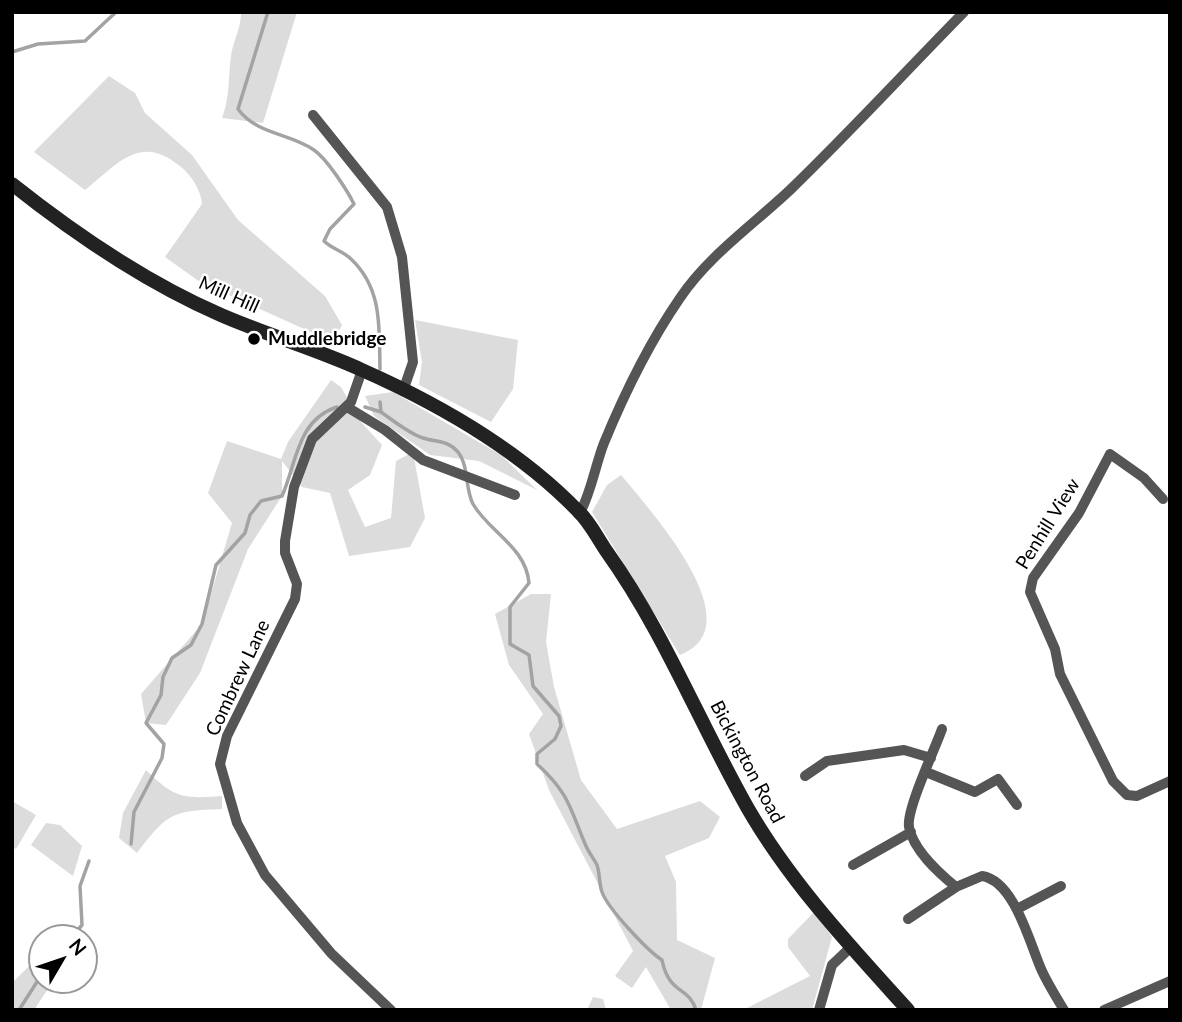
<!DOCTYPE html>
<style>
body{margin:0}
#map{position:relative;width:1182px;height:1022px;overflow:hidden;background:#fff;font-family:Lato,sans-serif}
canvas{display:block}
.frame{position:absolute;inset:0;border:14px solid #000;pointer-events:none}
.north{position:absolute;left:28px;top:924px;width:70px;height:70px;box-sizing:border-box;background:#fff;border:2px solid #999;border-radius:50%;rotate:51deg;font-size:19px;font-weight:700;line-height:28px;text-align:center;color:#000}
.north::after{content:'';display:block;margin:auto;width:24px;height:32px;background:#000;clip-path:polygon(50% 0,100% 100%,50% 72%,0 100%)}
</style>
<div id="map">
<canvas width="1182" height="1022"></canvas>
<div class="frame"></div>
<div class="north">N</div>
</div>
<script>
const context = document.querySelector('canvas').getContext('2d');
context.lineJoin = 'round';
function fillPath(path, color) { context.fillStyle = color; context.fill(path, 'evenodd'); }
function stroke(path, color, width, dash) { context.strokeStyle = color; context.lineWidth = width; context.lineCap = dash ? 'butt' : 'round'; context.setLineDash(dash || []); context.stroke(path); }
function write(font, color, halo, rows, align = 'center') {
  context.font = font + ' Lato,sans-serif'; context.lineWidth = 5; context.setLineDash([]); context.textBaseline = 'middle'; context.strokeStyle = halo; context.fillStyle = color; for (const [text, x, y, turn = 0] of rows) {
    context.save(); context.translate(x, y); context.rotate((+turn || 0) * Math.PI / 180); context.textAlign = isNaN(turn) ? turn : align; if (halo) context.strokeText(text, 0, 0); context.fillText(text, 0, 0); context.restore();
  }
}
fillPath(new Path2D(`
 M241,12H297L263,123L222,118C230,97 228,78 231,56C233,41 241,29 241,12Z
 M109,76L135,93L145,113L192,155L238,220L325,296L342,325L333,342L200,282L165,257L202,204C201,190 191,175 181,167C140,133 119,163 85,190L34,152Z
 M415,320L518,340L513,389L491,422L419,385L422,362Z
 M331,380L341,387L361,422L382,445L370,475L348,490L365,527L391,518L396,461L413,452L425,518L410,547L349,556L330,493L302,487L282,461V496L248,549L200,673L166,725L146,723L141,694L202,624L232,523L208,493L227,441L281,459L288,442Z
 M393,392L501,455L537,490L479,461L430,455L374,416L365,396Z
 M621,475C649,509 756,626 680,655L592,512L607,485Z
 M531,594H551L546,642L554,687L581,780L617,829L700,801L720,817L709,838L665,856L676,882L677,940L715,958L701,1010H671L646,967L632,988L615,976L633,951L549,790L529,734L543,714L509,665L495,614Z
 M146,770C174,798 183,799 222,796V809C171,811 168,813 137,853L119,838L123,813Z
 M12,801L36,815L16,849L12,847Z
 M46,823L60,825L82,846L73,876L31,845Z
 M815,911L832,937L812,1010H743L810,976L788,947V939Z
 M42,953V980H54L34,1010H12V983Z
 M593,997L603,999L606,1010H587Z`), '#dcdcdc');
stroke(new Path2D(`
 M268,12L238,109C257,135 290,133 314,150C327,159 347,190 354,204L330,229L324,241C332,249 343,251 351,259C383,289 379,329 380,369
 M12,52L38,44L85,41L116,12
 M380,402L381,412C394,421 408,433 423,438C435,442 448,440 458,452C469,466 465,489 473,504C489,532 526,547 529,583L510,607V644L529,655L533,686L559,716L561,726L555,739L537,754V764C570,794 570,809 586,846C589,853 594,859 597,865C600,874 599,884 602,892C608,909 648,951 662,960C669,995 689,986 696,1010
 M365,407L381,412
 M131,844L134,812L162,758L164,744L146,723L161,695L163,677L172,658L191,645L202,624L216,565L245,533L250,515L261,501L282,496C297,462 297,420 337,407
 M71,938L82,925L80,886L89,861
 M19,1010L42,974`), '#a3a3a3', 3.5);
stroke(new Path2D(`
 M313,115L387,207L402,257L413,362L403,391
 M362,370L351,402L312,439L294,487L285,541V553L297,584L295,599L227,736L220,764L237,823L265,875L331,953L391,1010
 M347,407L385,430L423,460L515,495
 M1163,499L1144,478L1110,454L1079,513L1033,578L1030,592L1055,649L1060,674L1113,781L1127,795L1137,796L1170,781
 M580,513C592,490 595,466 604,443C625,392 649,343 680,298C708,256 754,224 790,190C850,132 906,71 964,12
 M942,729C935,749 906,810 909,827C913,850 939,873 956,887L982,876C1015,881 1030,945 1042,971C1048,984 1056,997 1064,1010
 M926,772L975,792L998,779L1017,805
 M805,776L827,761L904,750L931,758
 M853,865L911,832
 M1017,909L1061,886
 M908,919L956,887
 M819,1010L832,965L851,947
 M1104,1010L1170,981`), '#555', 10);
stroke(new Path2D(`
 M12,184C75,234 147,283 221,315C267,335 316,349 362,370C441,405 518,449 578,511C590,522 598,539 607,552C664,632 699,722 747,807C790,882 850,946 908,1010`), '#222', 14);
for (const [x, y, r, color] of [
 [254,339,7,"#000"]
]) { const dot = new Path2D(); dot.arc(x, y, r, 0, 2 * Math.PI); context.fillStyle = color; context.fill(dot); stroke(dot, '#fff', 2.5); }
write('19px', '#000', '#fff', [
 ["Mill Hill",229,295,24],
 ["Penhill View",1048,524,-58],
 ["Combrew Lane",238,678,-65],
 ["Bickington Road",747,762,62]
]);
write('bold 19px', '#000', '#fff', [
 ["Muddlebridge",268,339]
], 'left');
</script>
